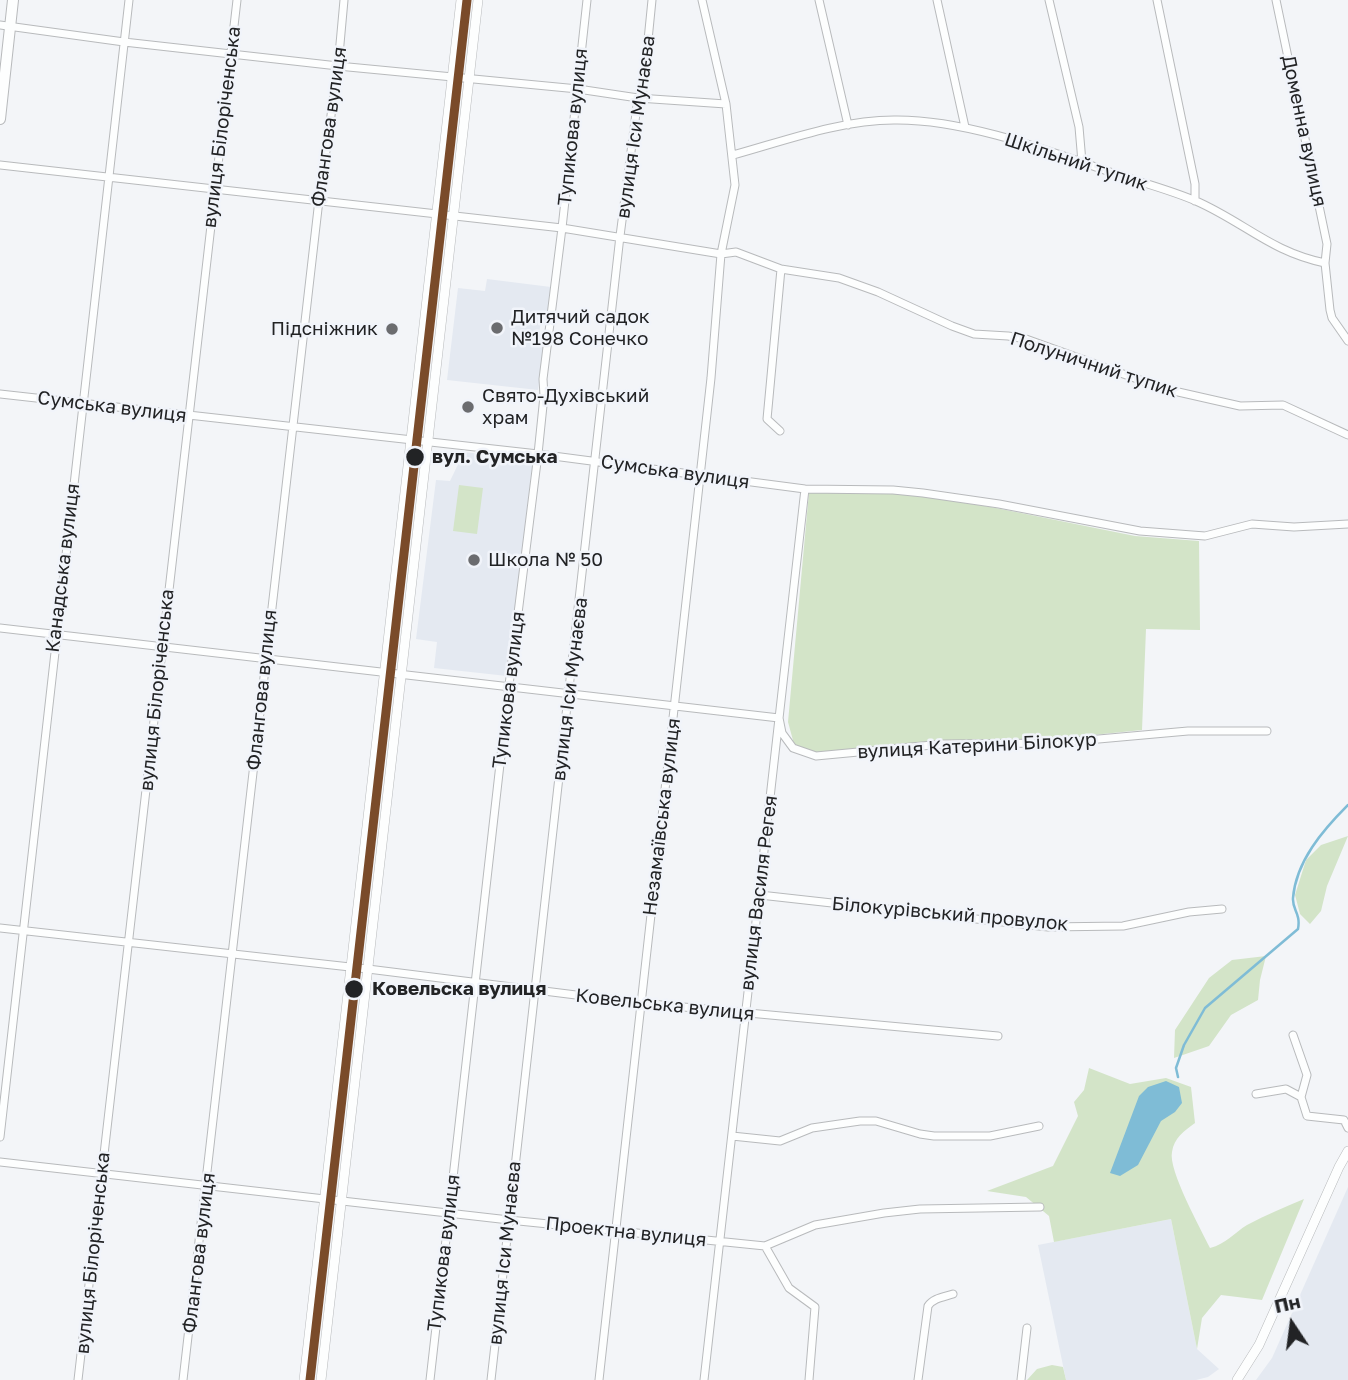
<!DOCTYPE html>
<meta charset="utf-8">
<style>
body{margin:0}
#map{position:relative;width:1348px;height:1380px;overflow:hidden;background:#f3f5f8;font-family:"Golos Text",sans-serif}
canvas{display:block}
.north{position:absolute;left:1257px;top:1289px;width:70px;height:70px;-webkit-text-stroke:5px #f1f4fa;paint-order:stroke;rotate:347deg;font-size:19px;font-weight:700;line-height:28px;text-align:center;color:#222325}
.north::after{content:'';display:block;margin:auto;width:24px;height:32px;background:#222325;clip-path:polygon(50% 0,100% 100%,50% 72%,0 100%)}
</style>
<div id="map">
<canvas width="1348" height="1380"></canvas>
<div class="north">Пн</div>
</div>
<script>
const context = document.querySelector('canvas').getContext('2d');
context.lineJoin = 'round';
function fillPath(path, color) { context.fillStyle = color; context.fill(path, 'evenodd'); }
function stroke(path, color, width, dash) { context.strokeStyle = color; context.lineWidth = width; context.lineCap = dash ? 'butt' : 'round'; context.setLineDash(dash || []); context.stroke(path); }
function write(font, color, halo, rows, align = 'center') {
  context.font = font + ' "Golos Text",sans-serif'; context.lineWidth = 5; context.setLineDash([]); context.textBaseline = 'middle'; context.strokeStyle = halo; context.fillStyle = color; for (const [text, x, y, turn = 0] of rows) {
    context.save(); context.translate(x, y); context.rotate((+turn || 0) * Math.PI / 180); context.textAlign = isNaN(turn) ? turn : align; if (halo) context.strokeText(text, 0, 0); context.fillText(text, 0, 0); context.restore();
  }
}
fillPath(new Path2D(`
 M487,279L551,287L547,321H541L539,334L545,336L538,390L447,380L458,288L485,291Z
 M464,452L533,460L507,676L434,668L437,642L416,639L436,480L450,481Z
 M1348,1187V1380H1256L1272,1358Z
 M1171,1219L1197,1349L1219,1369L1208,1377L1196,1380H1066L1038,1245Z`), '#e4e9f1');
fillPath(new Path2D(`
 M459,485L483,488L477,534L453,531Z
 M809,492H893L991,507L1135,536L1199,541L1200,630L1146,629L1142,730L1043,740L810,753L794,744L788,722Z
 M1348,836L1327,886L1321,911L1310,924L1300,914L1295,895L1306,860L1321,845Z
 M1266,956L1260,980L1258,1000L1231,1015L1209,1046L1174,1058L1175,1030L1209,978L1232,960Z
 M1089,1068L1130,1084L1166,1078L1191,1087L1195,1123C1184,1131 1174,1138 1172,1152C1168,1170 1201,1229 1210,1248C1226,1244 1234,1233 1247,1225C1266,1215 1285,1207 1304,1199L1262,1300L1221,1295L1202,1318L1197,1349L1171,1219L1054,1242L1049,1216L1026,1197L987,1191L1053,1166L1078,1116L1074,1102L1084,1090Z
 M1052,1365L1063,1367L1066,1380H1027L1037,1369Z`), '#d3e4c8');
fillPath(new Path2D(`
 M1166,1081L1179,1087L1182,1103L1175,1112L1161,1121L1138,1165L1120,1176L1110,1173L1139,1096L1148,1087Z`), '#7fbcd6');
stroke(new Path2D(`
 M1178,1077L1176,1068L1184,1045L1205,1008L1298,929C1301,913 1292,910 1293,898C1296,861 1323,830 1348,805`), '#7fbcd6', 2.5);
const minor = new Path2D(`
 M819,0L848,125
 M937,0L965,127
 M1049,0L1079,127L1082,162
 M1157,0L1195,184V201
 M1276,0L1327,244L1325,263
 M0,25L124,42L338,66L578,89L638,98L726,104
 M733,155C784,141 840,120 894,120C963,119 1044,149 1110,172C1139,182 1168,189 1196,201C1244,222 1271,252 1325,263L1330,310L1332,318L1348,341
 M0,165L562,228L721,254L736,252L781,269L839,278L878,292L952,326L974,334L1008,336L1026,339L1165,389L1240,406L1283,405L1348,435
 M0,394L538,454L805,489L893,490L923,493L999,504L1140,531L1205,536L1252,524L1294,527L1348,524
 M780,431L767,419L781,269
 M0,628L779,718L782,733L793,748L816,756L943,744L1054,743L1188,731H1267
 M760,895L1048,927L1123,926L1189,912L1222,909
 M0,928L368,969L640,1003L998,1036
 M1293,1035L1307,1075L1301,1097
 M1256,1094L1286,1089L1301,1097L1307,1116L1344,1120L1348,1128
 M732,1136L780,1141L812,1128L860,1121H876L920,1134L934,1136H990L1039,1126
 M0,1137L129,0
 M0,1162L509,1220L765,1246L815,1225L884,1213L920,1209L1040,1207
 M765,1246L789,1288L815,1307L809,1380
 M78,1380L237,0
 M183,1380L319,200L338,66L344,0
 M430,1380L509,685L538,454L544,396L543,379L562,228L587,0
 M491,1380L620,236L638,98L643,90L652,0
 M599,1380L711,378L721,254L735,185L726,104L702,0
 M704,1380L805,489
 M918,1380L928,1306C933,1298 944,1297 953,1294
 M1021,1380L1027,1328`);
const major = new Path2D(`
 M304,1380L461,0
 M321,1380L478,0
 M1237,1380L1259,1345L1339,1167L1348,1151`);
const highway = new Path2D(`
 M0,119L13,0`);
stroke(minor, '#b8babc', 9);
stroke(major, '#b8babc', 10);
stroke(highway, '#b8babc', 12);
stroke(minor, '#fdfefe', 7);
stroke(major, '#fdfefe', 9);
stroke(highway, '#fdfefe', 10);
stroke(new Path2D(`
 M310,1380L467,0`), '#7a4b2a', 9);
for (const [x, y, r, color] of [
 [497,328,7,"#6b6c6f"],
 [392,329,7,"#6b6c6f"],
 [468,407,7,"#6b6c6f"],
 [415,457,10,"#222325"],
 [474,560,7,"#6b6c6f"],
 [354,989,10,"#222325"]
]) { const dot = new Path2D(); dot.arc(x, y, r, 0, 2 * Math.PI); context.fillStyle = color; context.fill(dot); stroke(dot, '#f1f4fa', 2.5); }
write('19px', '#222325', '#f1f4fa', [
 ["вулиця Білоріченська",222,127,-83],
 ["Флангова вулиця",329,127,-82],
 ["Тупикова вулиця",573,127,-84],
 ["вулиця Іси Мунаєва",636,127,-82],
 ["Доменна вулиця",1304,131,78],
 ["Шкільний тупик",1076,162,18],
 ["Полуничний тупик",1094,365,18],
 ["Сумська вулиця",112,407,7],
 ["Сумська вулиця",675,472,8],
 ["Канадська вулиця",63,568,-83],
 ["вулиця Іси Мунаєва",570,689,-83],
 ["вулиця Білоріченська",157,690,-84],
 ["Флангова вулиця",262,690,-84],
 ["Тупикова вулиця",509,690,-83],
 ["вулиця Катерини Білокур",977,746,-3],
 ["Незамаївська вулиця",662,817,-83],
 ["вулиця Василя Регея",759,893,-83],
 ["Білокурівський провулок",950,914,5],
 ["Ковельська вулиця",665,1005,6],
 ["Проектна вулиця",626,1232,6],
 ["вулиця Білоріченська",93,1253,-84],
 ["Флангова вулиця",199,1253,-83],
 ["Тупикова вулиця",444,1253,-83],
 ["вулиця Іси Мунаєва",505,1253,-84]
]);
write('19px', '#222325', '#f1f4fa', [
 ["Дитячий садок",511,317],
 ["№198 Сонечко",511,339],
 ["Підсніжник",378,329,"right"],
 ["Свято-Духівський",482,396],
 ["храм",482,418],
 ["Школа № 50",488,560]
], 'left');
write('bold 19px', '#222325', '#f1f4fa', [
 ["вул. Сумська",432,457],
 ["Ковельска вулиця",372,989]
], 'left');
</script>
